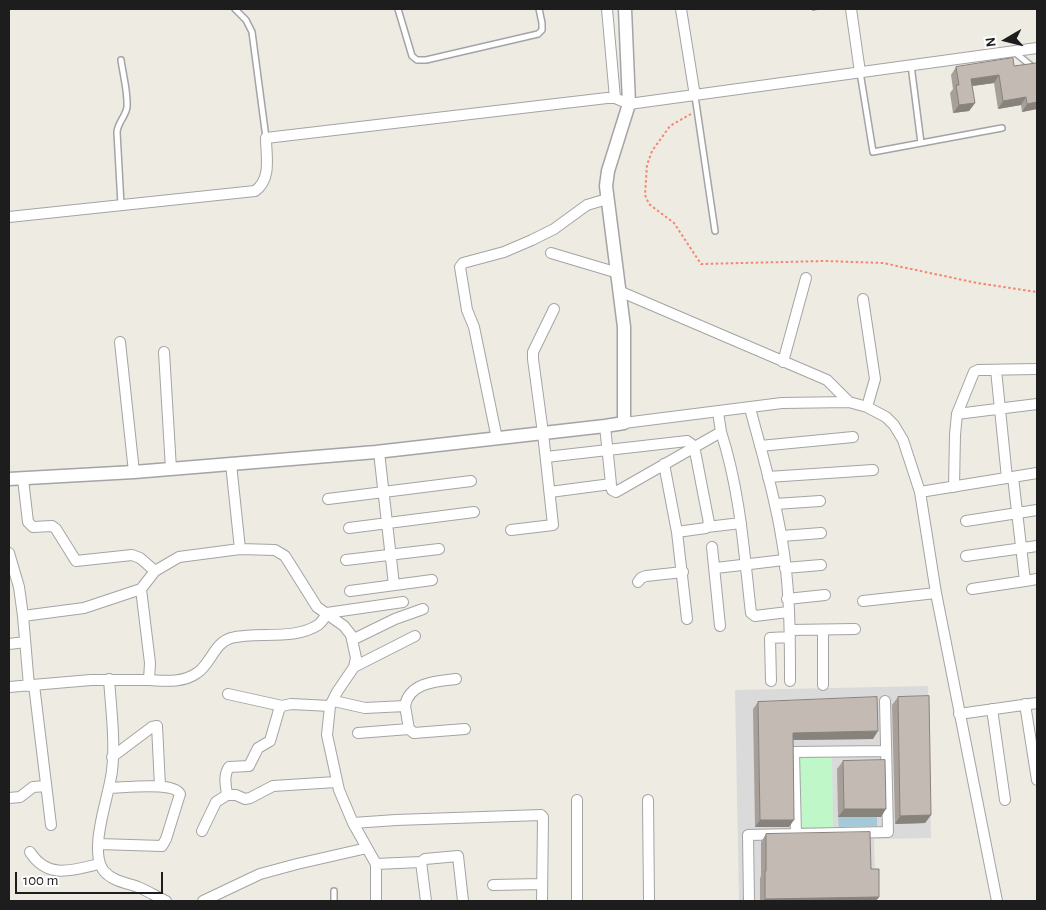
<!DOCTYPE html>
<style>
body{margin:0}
#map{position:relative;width:1046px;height:910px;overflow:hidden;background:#eeebe3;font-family:"Alegreya Sans",sans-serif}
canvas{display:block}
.frame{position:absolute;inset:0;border:10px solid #1d1d1d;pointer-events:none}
.north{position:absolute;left:981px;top:15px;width:50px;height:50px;-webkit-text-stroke:4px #fff;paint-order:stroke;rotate:262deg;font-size:14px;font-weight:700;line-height:20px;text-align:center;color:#1d1d1d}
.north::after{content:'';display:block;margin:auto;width:18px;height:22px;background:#1d1d1d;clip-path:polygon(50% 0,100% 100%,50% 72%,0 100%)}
.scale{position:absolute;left:15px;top:872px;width:148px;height:22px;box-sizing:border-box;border:2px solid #1d1d1d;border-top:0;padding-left:6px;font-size:15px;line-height:18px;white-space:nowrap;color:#1d1d1d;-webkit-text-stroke:4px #fff;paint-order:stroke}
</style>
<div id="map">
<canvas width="1046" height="910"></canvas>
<div class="frame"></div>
<div class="north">N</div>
<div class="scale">100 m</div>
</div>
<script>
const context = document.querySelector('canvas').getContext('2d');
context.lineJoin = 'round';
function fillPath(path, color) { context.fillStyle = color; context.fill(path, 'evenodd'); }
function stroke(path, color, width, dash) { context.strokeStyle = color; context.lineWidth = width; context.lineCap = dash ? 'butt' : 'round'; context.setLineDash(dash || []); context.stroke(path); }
fillPath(new Path2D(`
 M928,686L931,838L874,839L876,901H739L735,690Z`), '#dbdada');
fillPath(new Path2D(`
 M832,756L833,827H800L799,757Z`), '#c0f7c9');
fillPath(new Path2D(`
 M838,817H877V826L839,827Z`), '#a4cada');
const service = new Path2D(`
 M235,9L246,20L252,32L266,138
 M398,9L412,56L417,60H426L538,34L542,30V23L539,9
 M1013,51L1034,68L1037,67
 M911,65L921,143
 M860,72L873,152L1002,128
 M695,96L715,231
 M121,205L117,132C118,122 126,116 127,107C128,92 123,75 121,60
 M334,891V901`);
const minor = new Path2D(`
 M607,9L615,98
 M681,9L695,96
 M851,9L860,72
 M9,217L255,191C272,179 266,156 266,138L607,98H615L629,104L1037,48
 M551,253L618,273
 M619,291L827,380L849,402
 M863,299L875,379L867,407
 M120,342L134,472
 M164,352L171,469
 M783,362L806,278
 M996,370L1007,478
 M750,408C761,450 774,492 781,535C790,583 790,633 790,681
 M957,414L1037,404
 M624,423L782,403L849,402L867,407L886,417L894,425L903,440L920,492L936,593L997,901
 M605,426L611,484L612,490L616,492L721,432L718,412
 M721,432C740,490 744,552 751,613L755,616L788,612
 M497,439L474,327L467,310L460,267L463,263L504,252L532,240L554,229L587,205L607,199
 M760,446L853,437
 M379,452L394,585
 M546,457L687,441L694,446L709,523L706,528L677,532
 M664,464L677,532L687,619
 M768,477L873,470
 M23,479L28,522L33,527L52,526L56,529L76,561L132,555L140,558L155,571
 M954,487L955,435L957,414L974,372L978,370L1037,369
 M550,492L611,484
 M920,492L1037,473
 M328,499L471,481
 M775,504L820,501
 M966,521L1037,510
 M707,527L741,523
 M349,528L474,512
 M511,530L553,525L543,433L533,359V352L554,309
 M782,536L821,533
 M712,547L720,626
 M240,549L275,550L285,556L317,607L344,626L351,635L356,658L354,667L337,692L330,706L327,735L339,790L353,823L376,864V901
 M9,553L19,587L23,616L29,686
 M966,556L1037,546
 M346,560L439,549
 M716,568L784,560
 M785,568L821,565
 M1025,581L1037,579
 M638,582L641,578L646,576L683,572
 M972,589L1025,581L1013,477
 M350,591L432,580
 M787,599L825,595
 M863,601L936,593
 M23,616L84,608L141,589
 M790,630L855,629
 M352,640L395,619L423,609
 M9,644L25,642
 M354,667L415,636
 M109,679C111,709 117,753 110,782C106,804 89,853 104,871C112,881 127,883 138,887C148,891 157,897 166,901
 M149,680C165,681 183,683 197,673C211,664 214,643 231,638C258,631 293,641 318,625C322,622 325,617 327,613L403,602
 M771,681L770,638L790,637
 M34,685L51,825
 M823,685V630
 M9,687L91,680H149L150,663L141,589L155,571L179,557L240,549L231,464
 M228,694L282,706
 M334,701L365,708L405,706L409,729L414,733L465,729
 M1025,704L1037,780
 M405,706C409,682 438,681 456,679
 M992,709L1005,800
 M959,714L1037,703
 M358,733L409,729
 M112,757L152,727L157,726L160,786
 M227,795C226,785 223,776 229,767L249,766L258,748L270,741L279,710L282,706L291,704L330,706
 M9,798L20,797L33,787L46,786
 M577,800V901
 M648,800L649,901
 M353,823L396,820L541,815L543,817L542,901
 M202,831L216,802L227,795H236L245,799L250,798L273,786L336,782
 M796,834L794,752L886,751
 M99,844L162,846L166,839L180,794C173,781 123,788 109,788
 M30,852C48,880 73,870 99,864
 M421,862L425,859L458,856L463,901
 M376,864L421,862L426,901
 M493,885L542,884
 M203,901L260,874L297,864L367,848
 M749,901L748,835L888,832L885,701`);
const tertiary = new Path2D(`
 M9,479L134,472L376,452L605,426L624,423V327L606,186L608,171L629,104L625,9`);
stroke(service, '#a4a4a4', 8);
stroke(minor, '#a4a4a4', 12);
stroke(tertiary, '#a4a4a4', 15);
stroke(new Path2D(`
 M691,114L670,126L652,151L647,165L645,195L649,204L674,223L701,264L825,261L883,263L977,283L1037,292`), '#f5856d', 2, [2.5, 2.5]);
stroke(service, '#fff', 5);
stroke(minor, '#fff', 10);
stroke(tertiary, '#fff', 12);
fillPath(new Path2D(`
 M1037,63V109L1022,112L1021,105L998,109L994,83L972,86L975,103L969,111L953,113L950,93L953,89L951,75L956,67L1014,66Z
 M898,697L931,815L925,823L895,824L892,705Z
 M758,702L873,739L793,740L789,827H755L753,709Z
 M843,761L881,817H838L837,769Z
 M766,834L871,869L879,897L876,901H760V878L761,876V842Z`), '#a7a09a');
fillPath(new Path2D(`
 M813,9H823L812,11Z
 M999,75L994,83L965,87L971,79Z
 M1026,97L1021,105L998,109L1003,101Z
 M1037,102V109L1022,112L1027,104Z
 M975,103L969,111L953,113L959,105Z
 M878,731L873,739L788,740L793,733Z
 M844,809H886L881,817H838Z
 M931,815L925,823L895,824L900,816Z
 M760,820H794L789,827H755Z
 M879,897L876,901H764L765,899Z`), '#88827d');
const building = new Path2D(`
 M1013,58L1014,66L1036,63H1037V102L1027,104L1026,97L1003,101L999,75L971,79L975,103L959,105L956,85H959L956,67Z
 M929,696L931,815L900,816L898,697Z
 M877,697L878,731L793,733L794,820H760L758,702Z
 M885,760L886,809H844L843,761Z
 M870,832L871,869H879V897L765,899V871H766V834Z`);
fillPath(building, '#c2bab3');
stroke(building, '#88827d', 1);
</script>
